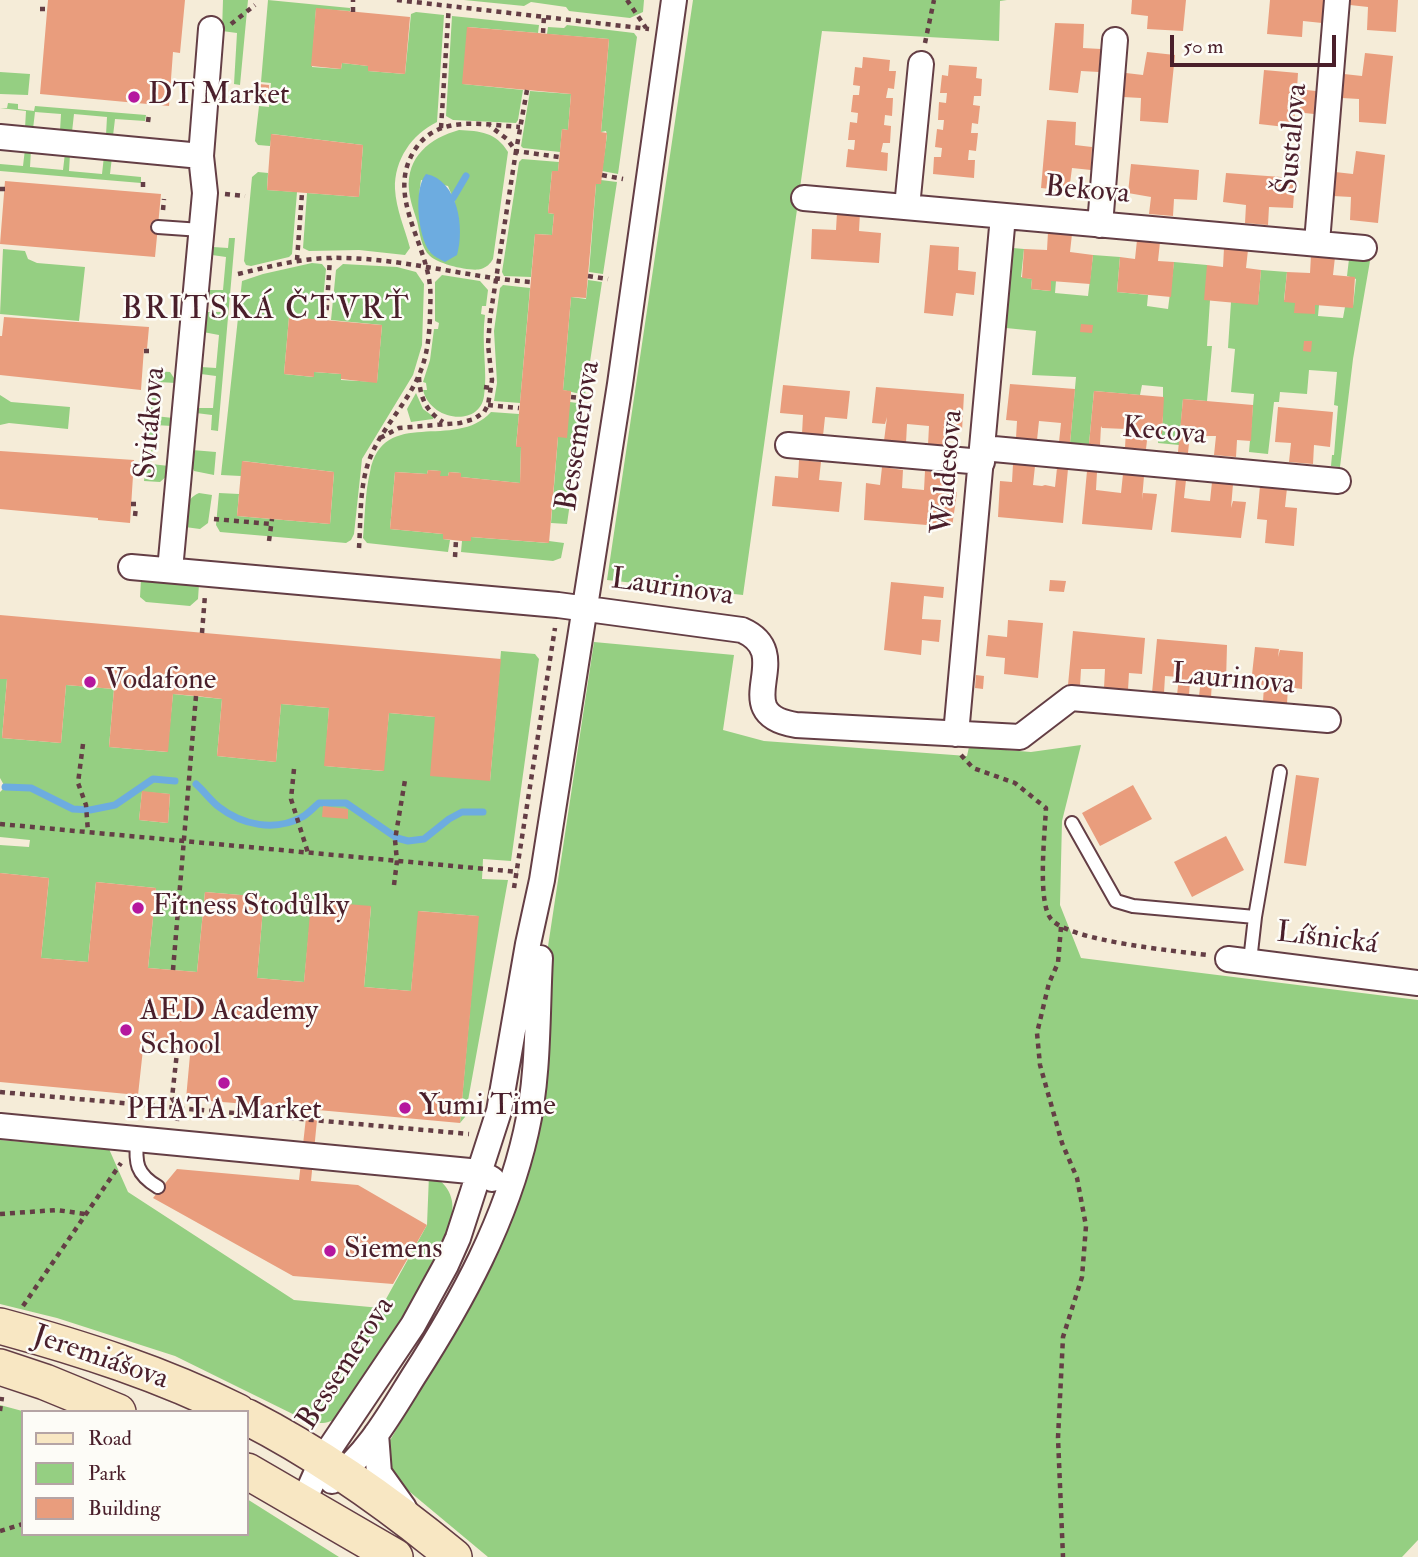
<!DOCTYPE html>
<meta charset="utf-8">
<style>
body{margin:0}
#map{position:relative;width:1418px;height:1557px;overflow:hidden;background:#f5ecd8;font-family:"IM FELL Double Pica",serif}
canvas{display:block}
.legend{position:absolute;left:21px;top:1410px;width:228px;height:126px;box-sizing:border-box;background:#fdfcf7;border:2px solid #b5a4a5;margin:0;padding:9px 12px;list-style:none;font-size:21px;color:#4a1f2b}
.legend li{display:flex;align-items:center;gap:14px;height:35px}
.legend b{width:35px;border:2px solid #b5a4a5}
.scale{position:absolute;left:1170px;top:35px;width:166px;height:32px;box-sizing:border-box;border:4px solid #4a1f2b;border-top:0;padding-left:9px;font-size:21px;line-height:24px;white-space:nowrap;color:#4a1f2b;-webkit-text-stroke:5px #fdfcf7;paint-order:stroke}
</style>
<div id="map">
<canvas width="1418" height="1557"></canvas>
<ul class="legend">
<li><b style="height:9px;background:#f8e7c3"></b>Road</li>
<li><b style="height:19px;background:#95cf82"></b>Park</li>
<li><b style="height:19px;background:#e99d7d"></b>Building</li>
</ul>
<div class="scale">50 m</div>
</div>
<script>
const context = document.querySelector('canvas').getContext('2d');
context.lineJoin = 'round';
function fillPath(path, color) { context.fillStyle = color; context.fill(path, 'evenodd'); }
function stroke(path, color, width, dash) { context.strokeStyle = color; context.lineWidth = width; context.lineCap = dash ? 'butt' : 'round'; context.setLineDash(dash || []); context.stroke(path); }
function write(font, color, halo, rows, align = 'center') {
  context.font = font + ' "IM FELL Double Pica",serif'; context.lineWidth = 5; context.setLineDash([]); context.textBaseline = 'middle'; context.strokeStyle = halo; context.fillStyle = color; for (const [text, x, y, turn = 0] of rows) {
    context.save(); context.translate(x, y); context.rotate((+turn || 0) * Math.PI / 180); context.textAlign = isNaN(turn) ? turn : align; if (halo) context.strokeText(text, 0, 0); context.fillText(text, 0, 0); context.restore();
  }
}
fillPath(new Path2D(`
 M223,0H248L240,85L234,84L237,33L222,31Z
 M268,0L350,8V11L316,9L312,67L341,69L342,63L368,66V71L405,74L411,14L416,12L444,15L437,122C412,134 394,160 395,189C396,209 405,229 410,248L405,255L359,250L309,251L303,248L307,193L359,197L363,145L272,134L270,146L258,145L255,141L259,106L269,107L271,83L261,82Z
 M464,0H644L643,12L630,18L569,11L566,7L531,2L524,6Z
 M693,0H1007L1000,1L999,41L822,31L743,595L607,580Z
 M452,16L539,25L538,33L468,27L463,84L523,90L518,120L516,123L453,120L446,116Z
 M567,25L634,33L637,37L618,174L602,171L607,135L606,131L601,132L609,39L547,34L548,27L564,28Z
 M0,72L30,74L28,95L0,94Z
 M530,91L571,94L568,130L562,129L560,152L523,148L521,146Z
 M8,103L18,104V109L34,111L35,106L146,115L145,121L115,119L113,136L106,135L107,117L74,114L72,132L60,131L61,114L35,112L33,129L25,128L26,111L0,108H7Z
 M459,130C480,131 496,132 508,152L493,259C490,264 487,267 481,269C471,272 438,264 430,256C421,248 420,233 417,221C414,211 410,201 409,190C406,157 430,138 459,130ZM421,180L448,186L455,203L430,252C419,230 417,204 421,180Z
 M25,149L31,150L30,167L63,170L65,153L70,154L69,171L102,174L104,156L112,157L110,174L141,177V183L0,171V164L23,166Z
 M522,159L559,162L558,171H552L548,213L554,214L552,235L535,234L531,277L504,276L502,272L519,162Z
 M258,172L268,173L267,190L297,192L292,254L289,257L251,266L246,265L244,261L252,177Z
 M601,180L617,182L603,274L589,272L596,184H601Z
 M229,238H235L218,431L211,430L212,415L196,413L197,408H213L216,376L201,374L199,370L201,367L216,368L219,335L203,332L206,312H221L222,296L208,294L207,290H223L226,257L212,255L211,250L213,247L228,248Z
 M1013,248L1024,249L1021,277L1032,279L1031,289L1050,291L1051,281H1056L1055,293L1088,296L1093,255L1120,257L1117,292L1148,295L1147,306L1168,309L1174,262L1207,265L1210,300L1207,346H1212L1207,401L1183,399L1179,445L1158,443L1163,419V387L1142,385L1140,395L1094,391L1089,444L1070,443L1076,377L1032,375L1036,331L1006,328Z
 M3,249L25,251L28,259L37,263L85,267L79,321L0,314Z
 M1349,259L1370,261L1353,359L1340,467L1331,466L1332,455H1334L1338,406L1334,405L1337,372L1309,370L1307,394L1280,392L1279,402H1274L1268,454L1249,452L1254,394L1231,392L1235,349L1228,348L1231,302L1258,304L1261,270L1287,272L1284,300L1319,305L1318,316L1343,318L1345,307L1353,306L1356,279L1347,276Z
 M312,263L322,264L326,269L321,320L289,317L284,374L313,377L314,372L341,374V380L377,382L382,325L331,320L336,270L343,264L397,267L416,272L424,284L422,345L413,375L362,459L354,534L351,540L346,543L220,532L216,525L219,493L239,494L237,516L330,524L334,472L243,461L241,476L221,475L242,281L263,274Z
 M442,275L480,281L488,290L486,306H482L481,314L485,315C481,344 488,373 484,396C480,427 431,422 423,390H427L426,383L423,382L430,360L434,329H438L439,323L435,321V282Z
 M588,280L602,282L585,395L563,390L571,297L586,299Z
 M503,285L530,288L520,403L494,401L497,383L494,331L500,288Z
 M154,371L170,372L176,381V383L158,382L155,416L173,418L172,426L155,425L151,464L169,466L168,475L160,482L144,481L146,464H150L152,442H148Z
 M416,393L423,409L434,417L433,419L411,422L407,409Z
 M0,395L11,402L70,407L68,429L9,423L0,425Z
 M570,402L584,404L567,524L551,523L558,437Z
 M491,412L519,414L516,446L521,447L520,483L461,477V473L449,472L448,476H440V471L428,470L427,474L395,472L390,529L443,534V539L450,540L448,552L367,543L363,538C365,516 365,493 370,472C383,405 455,452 491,412Z
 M192,450L216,452L214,475L194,471L191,464Z
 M199,493L212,495L208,523L200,529L185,527C186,514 184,499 199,493Z
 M471,537L548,543L549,541L564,543L561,558L553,561L461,552L462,541H470Z
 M141,579L199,584L198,599L190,606L146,602L140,597Z
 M594,642L734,655L723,730L764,741L967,756L969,747L1031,752L1081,745L1062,821L1060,905L1081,958L1418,1000V1540L1402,1557H488L398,1482C389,1471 386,1456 389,1442L479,1288L498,1244L547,953Z
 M501,651L535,654L539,659L511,861L483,859L482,879L508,880L465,1117L460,1123L478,916L419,911L411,991L364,987L371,907L312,901L304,982L257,978L264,897L205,892L197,972L148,968L156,888L96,882L88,962L41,958L49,878L0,873V845L29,847L30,840L0,837V792L5,787L0,778V679H7L2,738L61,743L66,685L114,689L109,747L167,752L173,694L222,699L217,756L276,762L281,704L329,708L325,766L383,771L389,713L435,717L490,781ZM142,792L170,794L168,823L139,820Z
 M0,1140L109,1149L128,1192L294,1300L381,1308L427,1225L429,1175C445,1180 455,1196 452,1213C447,1248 364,1395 336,1418C329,1424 320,1423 311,1423L175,1356L57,1318L0,1304Z
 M0,1405L26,1412H23V1534H247V1499L339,1557H0Z`), '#95cf82');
fillPath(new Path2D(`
 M426,174C458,180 465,228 457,255L445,262C440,259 434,257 430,252C418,237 413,189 426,174Z`), '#6dace0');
stroke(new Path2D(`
 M453,198L466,176
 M196,784C204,791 211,801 219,807C242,825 275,832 302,817C308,814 314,807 319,803H346L397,838L408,841L424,839L449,819L462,812H483
 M5,787L31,788L73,809L90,810L115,805L153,779L175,781`), '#6dace0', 7);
fillPath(new Path2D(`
 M48,0H185L180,53L173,52L169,106L40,94Z
 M1132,0H1186L1183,31L1147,29L1148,16L1131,14Z
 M1270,0H1324L1322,23L1303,21L1302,37L1267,34Z
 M1351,0H1398L1396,32L1367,30L1368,7L1350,5Z
 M316,8L410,17L405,74L368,71V66L342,63L341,69L311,66Z
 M1055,23L1084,24L1083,48L1101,49L1099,72L1081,71L1078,93L1049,90Z
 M467,27L609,39L601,132L607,133L605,152L601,184H596L586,298L571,297L563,390L571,391V393L567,438L558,437L549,543L471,537V541H462L443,539V534L390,529L395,472L427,474L428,470L441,471L440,476H448L449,472L461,473V477L520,483L521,447H516L535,234L552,235L554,214L548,213L552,171H558L562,129L568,130L571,94L462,84Z
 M1147,52L1175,55L1168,123L1140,121L1141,98L1123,97L1126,73L1143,75Z
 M1365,53L1393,56L1386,124L1359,122V99L1342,98L1344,74L1362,76Z
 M863,57L890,60L889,71H896L894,89L888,88L886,98H893L892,116L885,115L884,125L891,126L890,143H883L881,152L888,153L887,171L846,167L848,149L854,150L855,140H848L850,122L857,123L858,113L851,112L853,95H859L860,86L853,85L855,67L862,68Z
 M949,65L977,67L976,78L982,79L981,96H974L973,105L980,106L978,124L972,123L971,133H978L976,151L969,150L968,160H975L974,178L933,174L934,157H941L942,148L935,147L937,129L943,130L944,120H938L939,102L946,103L947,93H940L942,75L948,76Z
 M1264,70L1298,73L1297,89L1316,91L1314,114L1295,112L1294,128L1259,124Z
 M259,84L269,85L268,105L258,104Z
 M1047,120L1076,122L1075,145L1092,147L1091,170L1072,168L1069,191L1041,188Z
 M271,134L363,145L359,197L267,190Z
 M1356,151L1385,155L1378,223L1350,220L1351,197L1333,196L1335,172L1353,174Z
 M1131,164L1199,170L1197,200L1174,199L1173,216L1149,214L1151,197L1128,193Z
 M1226,173L1295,178L1293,208L1269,207L1268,225L1245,223L1246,205L1223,202Z
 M5,181L161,194L155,257L0,244Z
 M837,212L860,213L859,231L881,233L879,263L811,259L812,229L836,230Z
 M1048,232L1072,234L1070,252L1093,255L1090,284L1051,281V291L1031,289L1032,279L1022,278L1024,249L1047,250Z
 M1137,240L1160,242L1158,261L1174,262L1171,297L1117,292L1120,257L1135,259Z
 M930,245L959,247L958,270L976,272L974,295L956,293L953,316L924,313Z
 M1224,248L1248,250L1246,268L1261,270L1258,305L1204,300L1207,265L1223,267Z
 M1311,255L1335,257L1333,275L1355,277L1353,308L1315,305V314L1294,313L1295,303L1284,302L1287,272L1310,273Z
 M4,317L149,327L147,349L144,348L141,390L0,375V336H2Z
 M289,317L382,325L377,383L341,379V374L314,372V377L284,374Z
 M1081,324L1093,325L1092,333L1080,332Z
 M1304,341H1312L1311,352L1303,351Z
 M1010,384L1075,389L1070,443L1059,442L1061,423L1039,421L1037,440L1016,438L1017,421L1006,420Z
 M783,385L850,391L847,419L825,417L823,436L802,434L803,415L780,413Z
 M876,387L964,394L962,431L950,430L949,447L928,445L929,426L907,424L906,443L884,441L887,417L885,424L872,423Z
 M1094,391L1164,397L1162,434L1148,432L1146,449L1125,448L1126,429L1102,428L1101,426L1100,445L1089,444Z
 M1183,399L1253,405L1251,441L1237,440L1236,457L1214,455L1216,436H1192L1190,434L1188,453L1178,452Z
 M1278,407L1333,412L1330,447L1314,445L1313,464L1289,462L1291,443L1275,442Z
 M0,451L134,460L130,523L98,520V518L0,509Z
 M799,460L821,462L819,480L842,482L839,512L772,506L775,476L798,478Z
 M242,461L334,472L330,524L237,516Z
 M1013,464L1035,466L1033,485L1042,486L1045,485L1055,487L1057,468L1068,469L1063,523L998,517L1000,481L1012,482Z
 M882,467L903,470L902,488L924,490L925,471L946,473L945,490L957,492L952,527L864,520L866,483L880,485Z
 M1087,471L1097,472L1096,490L1121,493L1123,474L1144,476L1142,500L1143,493L1157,494L1152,530L1082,524Z
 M1176,479L1186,480L1184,498L1198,500L1210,501L1212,482L1233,484L1231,508L1233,501L1246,502L1241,538L1171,532Z
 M1260,486L1287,488L1285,507L1297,508L1294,546L1265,543L1267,520L1257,519Z
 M1050,580L1066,581L1064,592L1049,591Z
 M891,582L944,587L943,598L924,596L922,619L941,620L939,642L922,640L921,655L884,650Z
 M0,615L501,659L490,781L430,776L435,717L389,713L384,771L324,766L329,708L281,704L276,762L217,756L222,699L196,696L173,694L168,752L109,747L114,689L66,685L61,743L2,738L7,679H0Z
 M1008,620L1043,623L1038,678L1004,674L1005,658L986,656L988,635L1007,637Z
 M1073,631L1145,638L1142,674L1129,673L1128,690L1115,689L1104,688L1105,669H1081L1080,686L1068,685Z
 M1157,639L1227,645L1226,682L1212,680L1211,698L1199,696L1201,679H1190L1189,696L1177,695L1179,677L1165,676L1164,693H1152Z
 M1255,647L1279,649L1278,657L1280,650L1303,652L1302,689L1288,687L1287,704L1263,702L1264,685L1251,684Z
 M976,675L984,676L983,689L975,688Z
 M1296,775L1319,778L1306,866L1284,863Z
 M1133,785L1152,819L1100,846L1082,813Z
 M142,791L170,794L168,823L139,820Z
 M323,806L348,809V819L322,817Z
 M1226,836L1244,870L1192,897L1174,862Z
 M0,873L49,878L41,958L88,962L96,882L156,888L148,968L173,970L197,972L205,892L264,897L257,978L304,982L311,901L371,906L364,987L411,991L418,911L479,916L460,1123L318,1110L311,1181L358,1185L427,1225L393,1284L293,1276L153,1198L177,1169L299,1180L307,1109L186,1099L191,1044L144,1040L138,1095L0,1082Z`), '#e99d7d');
const service = new Path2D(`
 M158,227L201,230
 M1072,823L1116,901L1133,906L1255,917
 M1250,961L1255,917L1280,772
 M137,1139C135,1163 136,1174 158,1187`);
const minor = new Path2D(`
 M0,137L201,156
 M804,198L1364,248
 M907,207L921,64
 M1100,225L1115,40
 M1317,242L1337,0
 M788,445L982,462
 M983,448L1338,481
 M131,567L558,605L742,630C799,655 724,713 796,725L1020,737L1071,698L1328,720
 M170,570L205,193L201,156L211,29
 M956,734L1003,216
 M1228,959L1418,983
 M0,1126L480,1172L492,1179
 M376,1434L379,1473L404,1508
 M332,1481C367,1455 390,1414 413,1377C462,1301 506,1221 526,1132C539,1076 537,1015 540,958
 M303,1503L322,1460L413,1325L446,1265L458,1238L499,1111L528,944L542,880L620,384L674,0`);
const secondary = new Path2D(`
 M0,1326C81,1348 162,1374 238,1412
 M0,1367L45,1382L118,1412
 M247,1417C321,1455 390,1504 454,1557
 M247,1471L395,1557`);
stroke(service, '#643e45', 16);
stroke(minor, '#643e45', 28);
stroke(secondary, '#643e45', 38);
stroke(new Path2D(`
 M397,0L649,29
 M627,0L646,28
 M40,9H47
 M353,12V0
 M231,24L255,5
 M543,33L544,16
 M925,43L934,0
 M527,90L516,151L559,157
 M148,122L149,114
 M441,128L449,4
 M602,175L623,179
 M143,187V177
 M0,189H5
 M225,194L245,196
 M163,210L164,199
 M297,260L302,193
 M238,274C268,267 297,259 328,258C396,256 463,277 530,282
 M588,276L608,279
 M326,320L330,258
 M144,351H150
 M419,377C420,398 426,411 443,422
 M484,387L491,388
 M571,397L589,399
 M488,405L519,408
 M380,438L399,428L460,423L474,419L484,412L488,405L492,380L488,345L490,318L516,151L507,139L490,126
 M131,504H136
 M135,516L136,507
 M214,519L271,524
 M269,541L272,519
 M359,548C361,519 359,486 370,458C382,428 406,405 419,375C427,357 429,338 430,318C430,308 431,296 430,286C425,239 385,193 416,148C439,114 485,125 520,127
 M455,557L456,540
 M202,633L205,595
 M83,744L78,783L86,805L88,832
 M961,755L973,768L1015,783L1046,808C1045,832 1037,902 1051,919C1069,941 1176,951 1207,955
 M294,769L291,799L308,853
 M0,824L518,872
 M394,885L397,861L395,840L405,780
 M514,888L555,628
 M1061,927L1058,963L1049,983L1037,1033L1040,1065L1062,1143L1077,1178L1086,1226L1082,1277L1063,1337L1058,1438L1063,1557
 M173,970L196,696
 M0,1092L469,1134
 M177,1121L178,1108L172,1098L178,1043
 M0,1214L57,1210L85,1214
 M23,1306L121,1163
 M0,1411L2,1397
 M0,1531L23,1524`), '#643e45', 4.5, [5, 5]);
stroke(service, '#fff', 12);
stroke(minor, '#fff', 24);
stroke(secondary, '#f8e7c3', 35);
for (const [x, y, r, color] of [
 [134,97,7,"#b5179e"],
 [90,682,7,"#b5179e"],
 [138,908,7,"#b5179e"],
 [126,1030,7,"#b5179e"],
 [224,1083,7,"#b5179e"],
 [405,1108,7,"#b5179e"],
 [330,1251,7,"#b5179e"]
]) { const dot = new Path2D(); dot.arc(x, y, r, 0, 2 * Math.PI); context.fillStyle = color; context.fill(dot); stroke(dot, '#fdfcf7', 2.5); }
write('30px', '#4a1f2b', '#fdfcf7', [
 ["DT Market",148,97],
 ["Vodafone",104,682],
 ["Fitness Stodůlky",152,908],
 ["AED Academy",140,1013],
 ["School",140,1047],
 ["Yumi Time",419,1108],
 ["PHATA Market",224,1112,"center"],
 ["Siemens",344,1251]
], 'left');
write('30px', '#4a1f2b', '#fdfcf7', [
 ["Šustalova",1294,139,-85],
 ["Bekova",1087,192,5],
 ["Svitákova",152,423,-85],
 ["Kecova",1164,433,5],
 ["Bessemerova",580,436,-81],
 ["Waldesova",949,472,-85],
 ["Laurinova",672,589,8],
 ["Laurinova",1233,681,5],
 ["Líšnická",1327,940,7],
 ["Jeremiášova",100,1359,19],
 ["Bessemerova",347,1364,-57]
]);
context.letterSpacing = '2px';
write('32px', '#4a1f2b', '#fdfcf7', [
 ["BRITSKÁ ČTVRŤ",266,311]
]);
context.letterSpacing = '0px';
</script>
